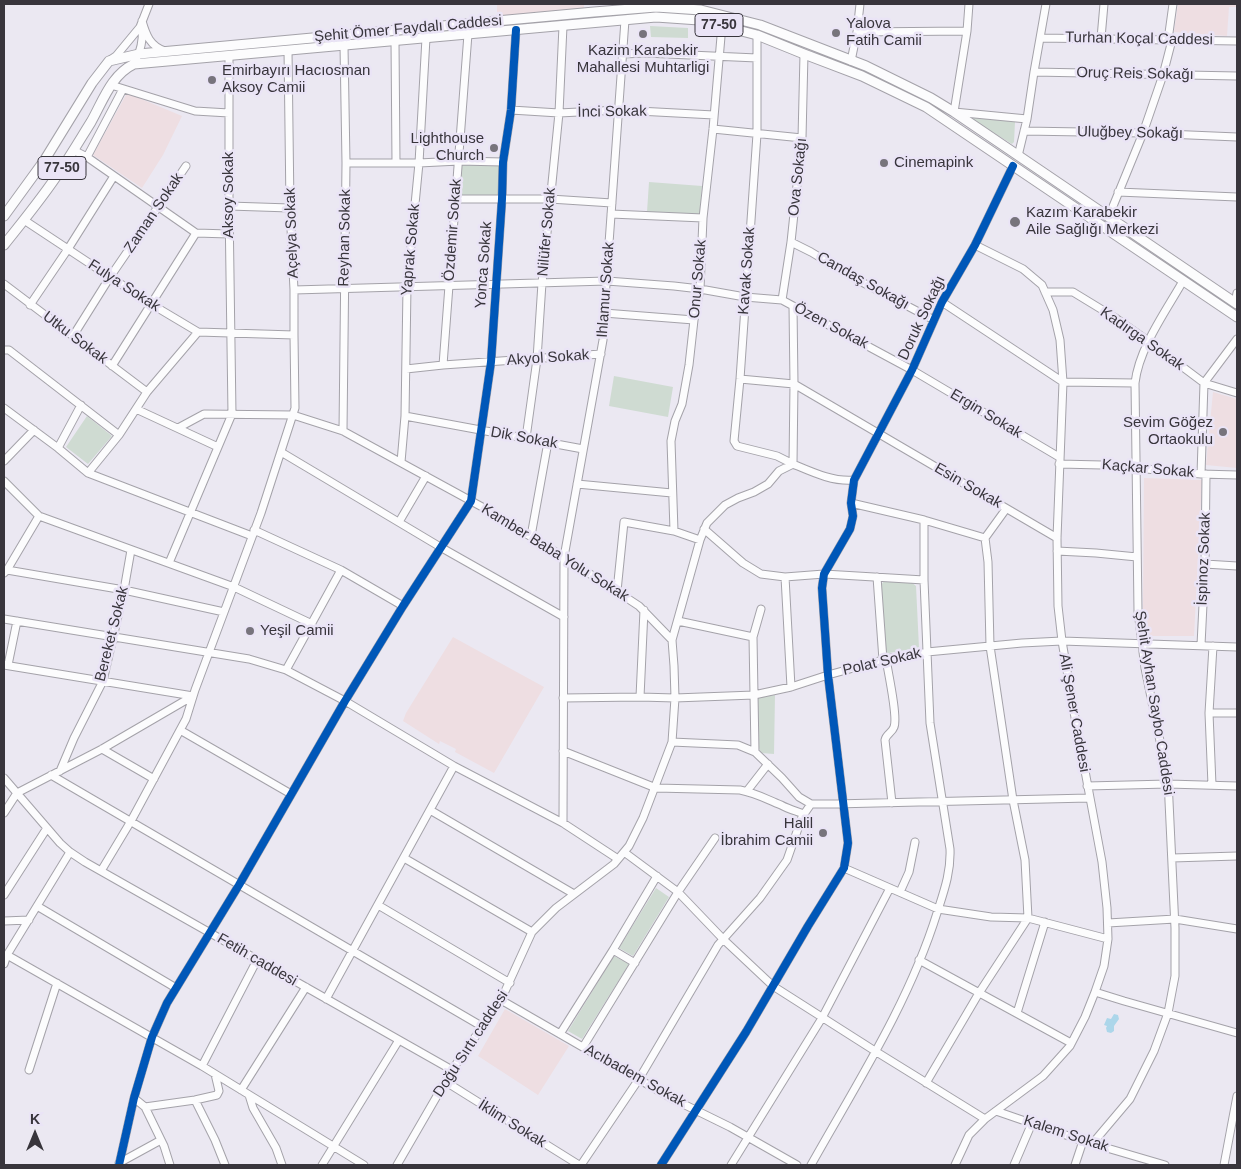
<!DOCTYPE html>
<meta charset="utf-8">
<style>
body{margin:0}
#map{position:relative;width:1241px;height:1169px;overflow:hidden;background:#ebe8f2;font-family:Arial,sans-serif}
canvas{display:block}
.frame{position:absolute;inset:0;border:5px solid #38353c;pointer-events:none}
.north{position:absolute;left:10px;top:1109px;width:50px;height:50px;-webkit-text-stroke:4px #eae4f6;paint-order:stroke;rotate:0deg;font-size:14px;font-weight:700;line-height:20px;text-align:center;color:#38353c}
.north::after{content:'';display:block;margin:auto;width:18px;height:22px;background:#38353c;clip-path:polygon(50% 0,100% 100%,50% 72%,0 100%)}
</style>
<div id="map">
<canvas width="1241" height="1169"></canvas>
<div class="frame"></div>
<div class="north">K</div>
</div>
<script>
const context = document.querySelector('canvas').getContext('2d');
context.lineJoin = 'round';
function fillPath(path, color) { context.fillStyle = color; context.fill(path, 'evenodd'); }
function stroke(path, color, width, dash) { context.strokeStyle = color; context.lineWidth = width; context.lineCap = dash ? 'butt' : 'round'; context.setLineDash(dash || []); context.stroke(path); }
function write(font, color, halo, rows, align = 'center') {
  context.font = font + ' Arial,sans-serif'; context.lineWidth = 5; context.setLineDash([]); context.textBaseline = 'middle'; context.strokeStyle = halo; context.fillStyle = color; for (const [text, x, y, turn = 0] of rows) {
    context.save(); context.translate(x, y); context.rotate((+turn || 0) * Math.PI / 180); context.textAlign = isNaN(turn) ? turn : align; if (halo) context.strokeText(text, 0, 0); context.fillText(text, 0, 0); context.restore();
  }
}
fillPath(new Path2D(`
 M497,4H584V11L497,18Z
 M1178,4H1237V7H1229L1227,36L1174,32Z
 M127,93L182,116L163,155L142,188L93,155Z
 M1213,392L1237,399V468L1206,465Z
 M1144,478L1202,480L1194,636H1148L1143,613Z
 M453,637L544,687L494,773L455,752L456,749L440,741L439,744L403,721L406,713Z
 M505,1009L569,1046L538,1095L478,1056Z`), '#eedee2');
fillPath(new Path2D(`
 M650,26L688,28V38L651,37Z
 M969,116L1015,122L1014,142L1012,144L969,118Z
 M461,163H501L500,197L459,198Z
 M649,182L702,186L700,215L647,212Z
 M614,376L673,387L668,417L609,406Z
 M87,416L112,436L88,464L66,447Z
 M884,581H910L916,586L919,648L889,653H886L885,651L881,585Z
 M775,695L774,754L761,753L759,748L757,698Z
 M656,888L669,897L633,956L619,948Z
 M614,956L629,964L582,1039L568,1031Z`), '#cfdbd2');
fillPath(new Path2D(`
 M1114,1014L1118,1015L1119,1019L1114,1026V1031L1111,1033L1107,1032L1106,1028L1107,1026L1104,1025L1107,1018L1111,1019Z`), '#acd6ea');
const minor = new Path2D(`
 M969,4L967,31L954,112L1027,119
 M857,32L967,31
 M757,35V134L740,379L734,441L737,446L777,456L793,464L794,384L793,306
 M1040,38L1237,41
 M1101,38L1104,4
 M1168,40L1173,4
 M395,41L396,163
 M623,54L645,53L757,58
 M137,57C143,46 143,33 142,21C146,35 150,46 165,51
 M110,60L116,56L140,27L149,4
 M851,61L857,32L860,4
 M1034,72L1237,76
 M111,85L195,111L229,113
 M511,110L559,113L619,110L714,115
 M713,129L802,138
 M1024,131L1143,133L1237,137
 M73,150L87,157L196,233L229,234
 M1018,156L1027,119L1034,72L1046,4
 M87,157L123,89
 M346,163H419L459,161L503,162
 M1118,192L1237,197
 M456,199H550L612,203
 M229,206L290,208
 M611,214L703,218
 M1109,216L1143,133L1163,75L1172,40
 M24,220L151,304L198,332L294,335
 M791,242L811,252L856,279L934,320
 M4,284L147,392
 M294,290L607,281L674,286L700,289L745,297L782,300L912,370L1059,457
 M1045,292H1073L1114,317L1148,341L1204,383L1237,393
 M782,300L791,242L802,138L804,54
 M942,302L1063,382L1135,383
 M1235,303L1237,293
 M30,305L68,249L114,176
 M604,313L694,320
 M73,336L110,277L186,166
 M4,350H9L119,435
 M443,365L468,34
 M112,366L196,233
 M406,369L443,365L601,354
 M740,379L794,384L1057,538
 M4,408L58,448L88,473L252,536
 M136,409L218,447
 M405,416L583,449
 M178,428L204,414L293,415L343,431L484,508L564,557L639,606L672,640
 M343,431L346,163L344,46
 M526,438L537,359L542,283L559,113L563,26
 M58,448L81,405
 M281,452L442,548L564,617
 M4,461L34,430
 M401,462L405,416L407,287L419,163L426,38
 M1059,464L1102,465L1201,474L1237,475
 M88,473L119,435L147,392L198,332
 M1201,474L1204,383L1237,339
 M4,481L39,516
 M577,484L672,493
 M851,503L924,520L985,538
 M399,522L426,476
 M704,529L743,563L761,574L785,577L824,574L924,580
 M254,530L341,570L403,606
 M674,531L671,441L675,421L682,404L689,365L694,320L700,289L703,218L713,129L722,25
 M531,536L548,442
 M1057,551L1096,553L1137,557
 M169,563L232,414L229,206V56
 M1205,564L1237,566
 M7,570L124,590L224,612
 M4,573L7,570L39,516L234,587L312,624
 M785,577L791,687
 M877,577L883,660
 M617,591L624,522L674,531L700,540
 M4,619L249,659L286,670L345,701L454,766L563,823L618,859
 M678,621L753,637
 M1201,645L1205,564L1206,474
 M886,659C888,672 898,717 894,727C892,733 886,734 885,740L892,803
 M4,665L193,696
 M8,665L17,621
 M286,670L341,570
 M640,697L644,610
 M563,698L640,697L675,698L754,695L791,687L828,675L886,659L927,652L1022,643L1062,641L1237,647
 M1209,713H1237
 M180,730L291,794
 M672,742L738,745L755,752L782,778L799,797L811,804H834L1089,798
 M102,749L154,779
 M563,751L656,788L740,790C756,793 766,799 781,805C788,809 796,811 804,814
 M755,752L753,637L761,609
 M60,771L74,738L103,681L124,590L131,550
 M51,775L483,1027
 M4,778L60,843L70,852L85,862L452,1070
 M1212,785L1209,713L1213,646
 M1087,786L1168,784L1237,786
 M747,791L768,764
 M430,810L574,894
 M4,813L17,793L102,749L193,696
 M563,823L564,557L603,340L604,313L625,20
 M624,852L678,892L723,939L773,986L875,1051L985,1119
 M404,858L532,932
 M1172,858L1237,856
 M844,868L938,909L991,917L1028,918L1108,939
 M101,871L131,821L186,719L195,690L261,513L295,408L294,335V290L290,208L288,50
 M900,892L909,872L915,842
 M4,895L47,828
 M378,905L510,983
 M37,906L176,988
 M4,921L29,920
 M1108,923L1175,919L1237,929
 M613,950L635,963
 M7,955L202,1066L364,1165
 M919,960L1071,1043
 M4,964L7,955L70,852
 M1095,992L1124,1001L1237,1033
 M326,999L454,766
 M501,1000L673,1099L730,1127L797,1165
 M1017,1013L1045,922
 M560,1034L613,950L657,876
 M583,1047L678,892L715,838
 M202,1066L257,960
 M29,1070L57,983
 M446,1082L579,1165
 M926,1083L979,993L1028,918L1025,860L1013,800L990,646L988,562L985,538L1006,509
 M241,1090L306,987
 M249,1095L253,1108L276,1148L282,1165
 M134,1098L145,1107L164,1146L170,1165
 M195,1100L215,1140L225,1165
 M145,1107L195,1100L217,1095L219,1091L215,1074
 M996,1111L1083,1141L1165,1165
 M1092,1144L1130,1099L1154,1051L1168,1013L1175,976V928L1168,780L1145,668L1138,611L1135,383C1139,348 1166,311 1183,281
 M119,1163L161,1140
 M119,1165L134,1098L152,1037L167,1003L239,885L345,701L403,606L471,501L491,362L502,199L503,162L511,110L516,30
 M322,1165L399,1040
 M397,1165L452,1070L501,1000L532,932L556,908L614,864L629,846L643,818L672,742L675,698L674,666L672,640L700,540L707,523L725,505L738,498L754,492L768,484L779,471L793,464C812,472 833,482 854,480
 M581,1165L639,1079L718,945L760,898L787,860L802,817L811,804
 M661,1165L746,1032L808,926L844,868L848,843L828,675L822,588L824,574L850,529L853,516L851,503L854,480L912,370L942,302L975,245L1013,166
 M731,1165L822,1018L890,888
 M811,1165C857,1083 909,1003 937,913C944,891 951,872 950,849L930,723L924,580V520
 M955,1165L969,1135L985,1119L1043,1076L1070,1046L1085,1017L1095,992L1104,966L1108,939L1107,908L1102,862L1074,712L1062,641L1058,606L1057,538L1063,382L1060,340L1053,310L1042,285L1023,269L975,245
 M1014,1165L1032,1123
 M1075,1165L1083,1141
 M1224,1165L1237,1096`);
const major = new Path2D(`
 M4,216L44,161L92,83L109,61L139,54L594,12L656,7L701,10L760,25L866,66L931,98L954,112L1237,304
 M4,245C23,221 43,197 60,171C71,155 81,138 91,122C103,101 111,75 134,64L656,17L699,20L757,35L804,54L862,76L926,107L1237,317`);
stroke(minor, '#a4a2a9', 9);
stroke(major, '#a4a2a9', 11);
stroke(minor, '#fcfcfd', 7);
stroke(major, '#fcfcfd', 9);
stroke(new Path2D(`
 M119,1165L134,1098L152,1037L167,1003L239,885L345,701L403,606L471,501L491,362L502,199L503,162L511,110L516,30
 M661,1165L746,1032L808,926L844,868L848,843L828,675L822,588L824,574L850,529L853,516L851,503L854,480L912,370L942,302L975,245L1013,166`), '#0057b8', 8);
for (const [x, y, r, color] of [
 [836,33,5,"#77747c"],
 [643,34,5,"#77747c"],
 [212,80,5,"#77747c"],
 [494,148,5,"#77747c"],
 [884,163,5,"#77747c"],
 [1015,222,6,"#77747c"],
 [1223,432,5,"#77747c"],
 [250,631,5,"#77747c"],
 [823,833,5,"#77747c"]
]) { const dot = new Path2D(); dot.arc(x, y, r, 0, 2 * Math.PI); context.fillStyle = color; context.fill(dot); stroke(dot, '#eae4f6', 2); }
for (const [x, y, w] of [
 [719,25,48],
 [62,168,48]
]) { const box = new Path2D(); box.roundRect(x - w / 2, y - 11.5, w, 23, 4); context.fillStyle = '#eae4f6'; context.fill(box); stroke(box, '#38353c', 1); }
write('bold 14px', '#38353c', null, [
 ["77-50",719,25],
 ["77-50",62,168]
]);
write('15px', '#38353c', '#eae4f6', [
 ["Yalova",846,24],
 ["Fatih Camii",846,41],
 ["Kazim Karabekir",643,51,"center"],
 ["Mahallesi Muhtarligi",643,68,"center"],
 ["Emirbayırı Hacıosman",222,71],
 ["Aksoy Camii",222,88],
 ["Lighthouse",484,139,"right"],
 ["Church",484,156,"right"],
 ["Cinemapink",894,163],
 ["Kazım Karabekir",1026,213],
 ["Aile Sağlığı Merkezi",1026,230],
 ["Sevim Göğez",1213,423,"right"],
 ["Ortaokulu",1213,440,"right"],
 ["Yeşil Camii",260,631],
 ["Halil",813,824,"right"],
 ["İbrahim Camii",813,841,"right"]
], 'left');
write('15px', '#38353c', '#eae4f6', [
 ["Şehit Ömer Faydalı Caddesi",408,29,-5],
 ["Turhan Koçal Caddesi",1139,39,1],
 ["Oruç Reis Sokağı",1135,74,1],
 ["İnci Sokak",612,112,-1],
 ["Uluğbey Sokağı",1130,133,1],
 ["Ova Sokağı",798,177,-84],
 ["Aksoy Sokak",229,195,-90],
 ["Zaman Sokak",154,213,-56],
 ["Özdemir Sokak",453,230,-86],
 ["Nilüfer Sokak",547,232,-85],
 ["Açelya Sokak",292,233,-92],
 ["Reyhan Sokak",345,238,-89],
 ["Yaprak Sokak",411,250,-85],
 ["Yonca Sokak",484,265,-86],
 ["Kavak Sokak",747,271,-86],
 ["Onur Sokak",698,279,-85],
 ["Candaş Sokağı",863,281,29],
 ["Fulya Sokak",124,286,33],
 ["Ihlamur Sokak",606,290,-86],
 ["Doruk Sokağı",922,318,-65],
 ["Özen Sokak",831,326,28],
 ["Utku Sokak",75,338,37],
 ["Kadırga Sokak",1142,339,35],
 ["Akyol Sokak",548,358,-4],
 ["Ergin Sokak",986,414,31],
 ["Dik Sokak",524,438,10],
 ["Kaçkar Sokak",1148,469,5],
 ["Esin Sokak",968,486,30],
 ["Kamber Baba Yolu Sokak",555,553,32],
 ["İspinoz Sokak",1204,559,-88],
 ["Bereket Sokak",112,634,-76],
 ["Polat Sokak",882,662,-13],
 ["Şehit Ayhan Saybo Caddesi",1154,703,81],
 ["Ali Şener Caddesi",1074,713,80],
 ["Fetih caddesi",257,960,30],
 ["Doğu Sırtı caddesi",471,1044,-57],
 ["Acıbadem Sokak",635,1076,29],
 ["İklim Sokak",512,1124,32],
 ["Kalem Sokak",1066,1134,18]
]);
</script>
